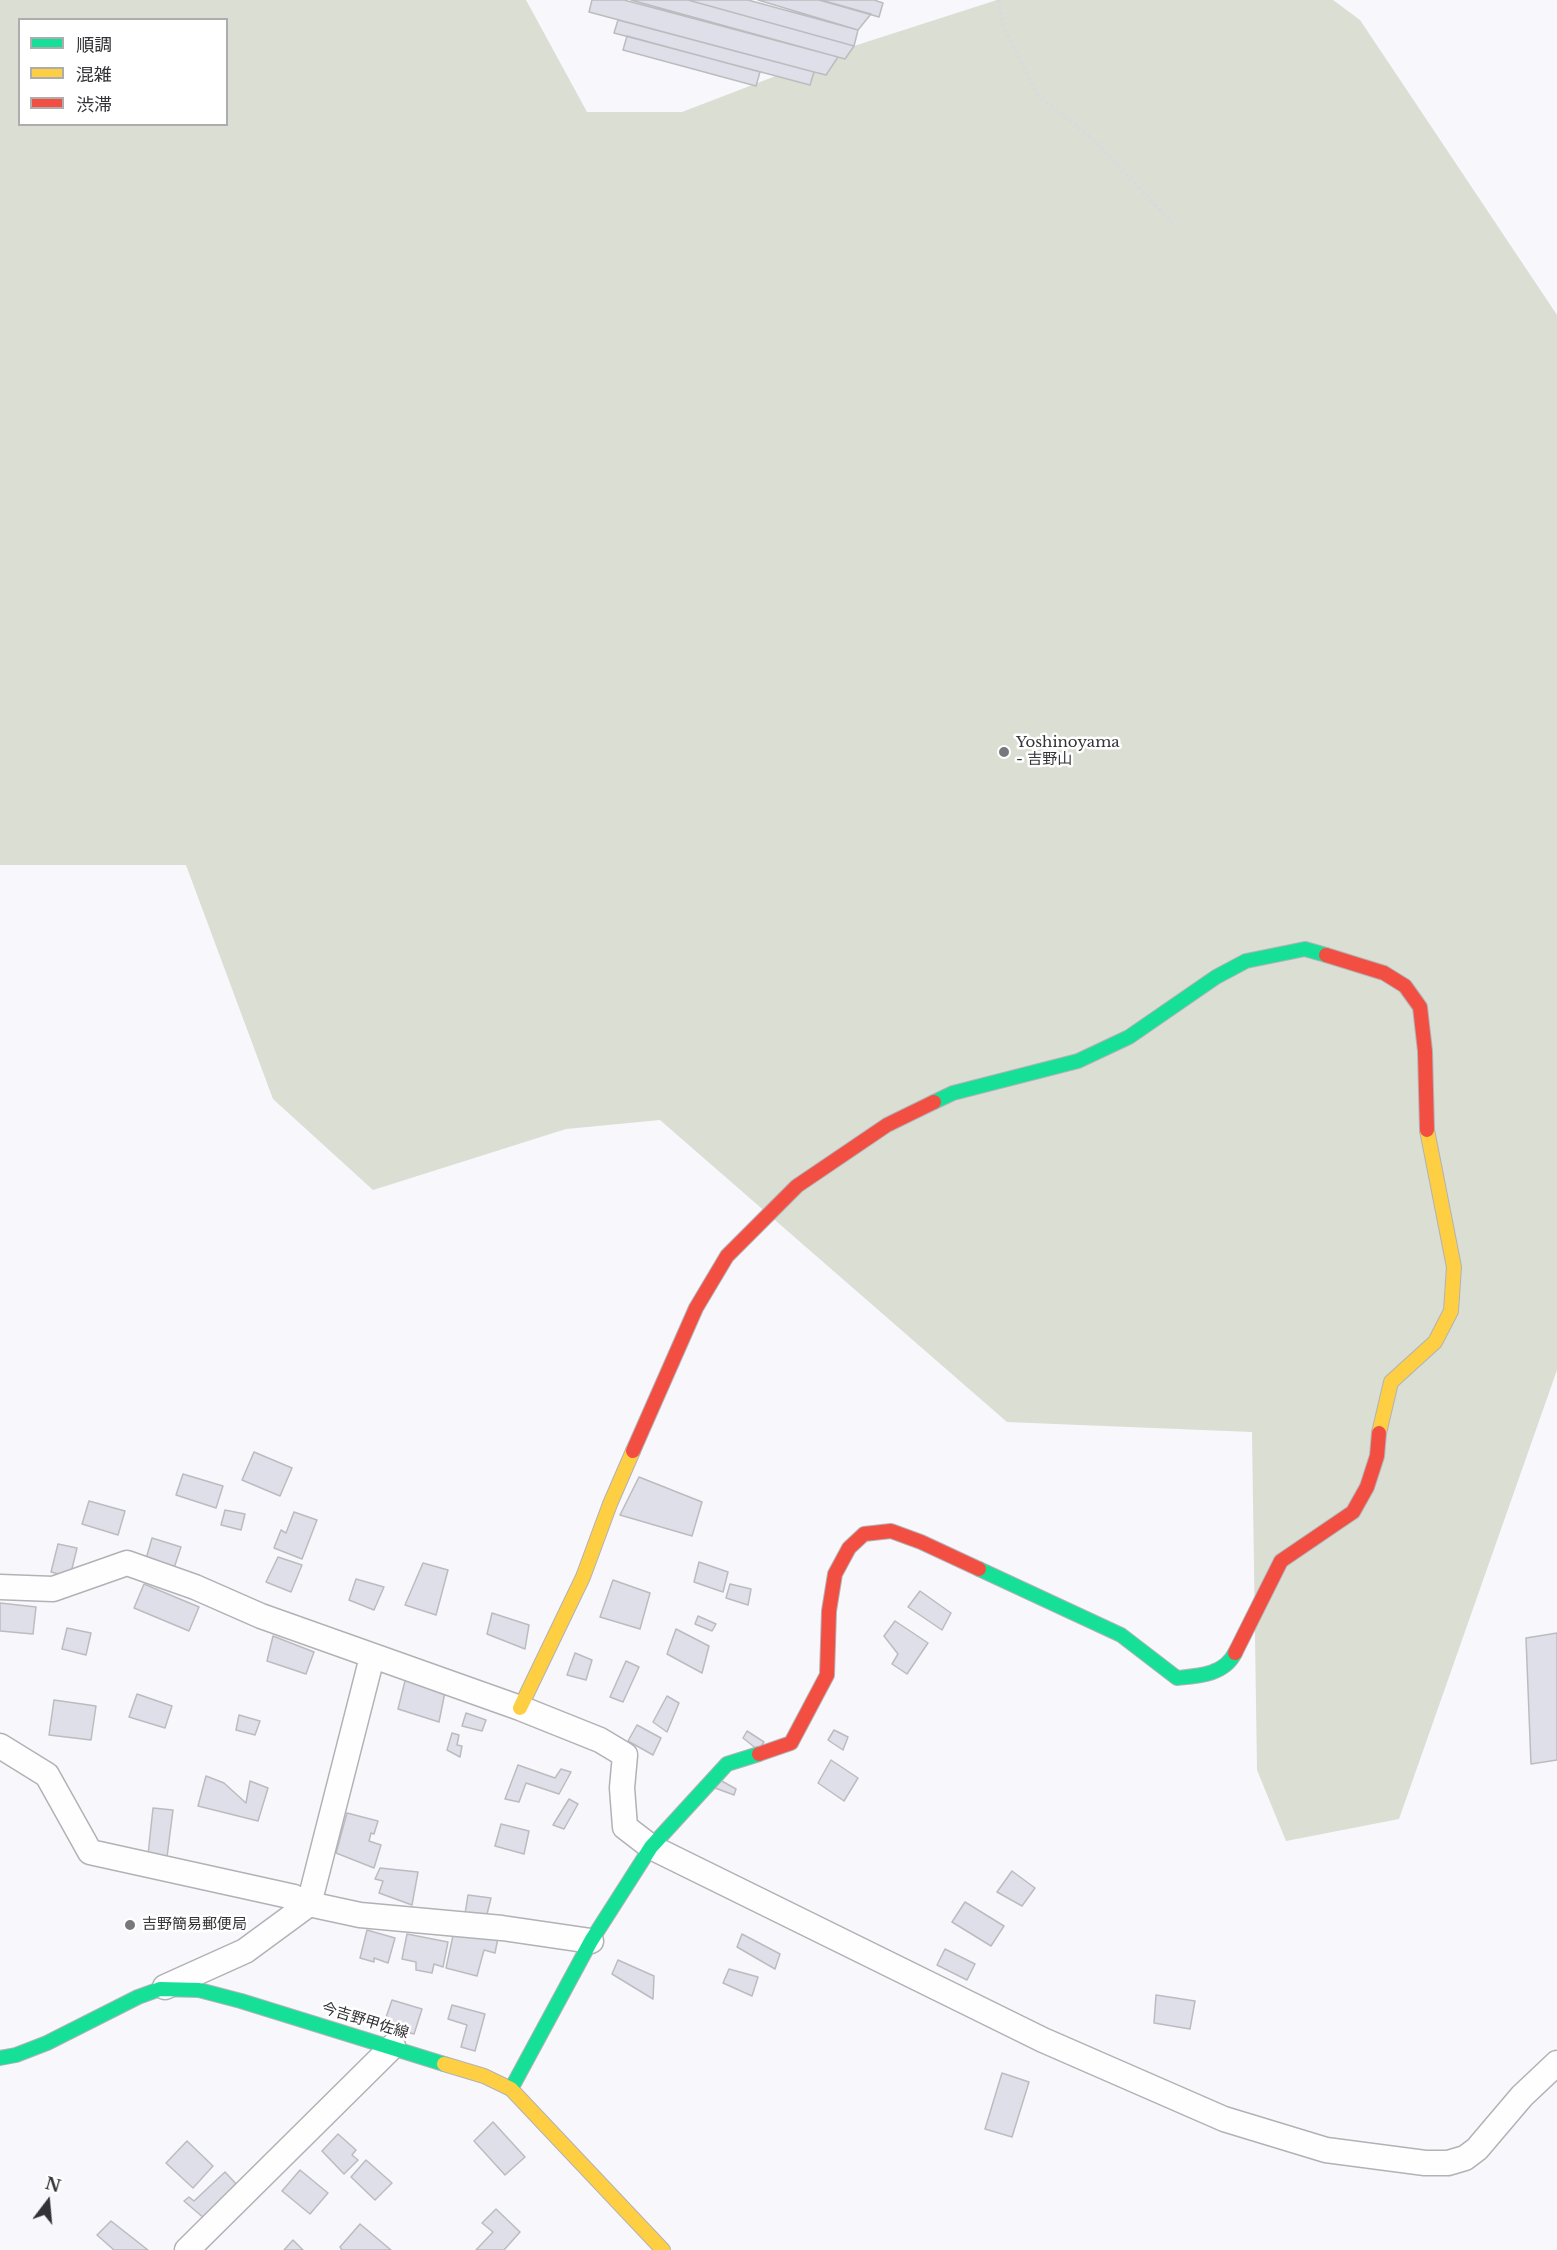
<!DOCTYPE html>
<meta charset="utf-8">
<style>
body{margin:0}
#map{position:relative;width:1557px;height:2250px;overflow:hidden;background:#f7f7fc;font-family:"Libre Baskerville","Noto Sans JP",serif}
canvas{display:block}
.legend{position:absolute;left:18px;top:18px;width:210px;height:108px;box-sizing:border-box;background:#fff;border:2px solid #adadaf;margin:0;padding:8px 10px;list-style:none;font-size:18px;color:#333337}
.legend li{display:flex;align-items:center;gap:12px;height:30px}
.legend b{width:30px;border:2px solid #adadaf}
.north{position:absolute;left:18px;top:2172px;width:60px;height:60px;-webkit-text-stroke:4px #fff;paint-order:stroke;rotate:16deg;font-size:16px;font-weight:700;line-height:24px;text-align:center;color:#333337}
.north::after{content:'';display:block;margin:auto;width:21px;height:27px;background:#333337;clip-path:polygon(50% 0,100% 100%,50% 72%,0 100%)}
</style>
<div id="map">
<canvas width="1557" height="2250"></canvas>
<ul class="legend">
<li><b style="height:8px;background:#16e098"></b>順調</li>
<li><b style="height:8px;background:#ffcf43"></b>混雑</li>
<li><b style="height:8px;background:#f24e42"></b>渋滞</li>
</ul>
<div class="north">N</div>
</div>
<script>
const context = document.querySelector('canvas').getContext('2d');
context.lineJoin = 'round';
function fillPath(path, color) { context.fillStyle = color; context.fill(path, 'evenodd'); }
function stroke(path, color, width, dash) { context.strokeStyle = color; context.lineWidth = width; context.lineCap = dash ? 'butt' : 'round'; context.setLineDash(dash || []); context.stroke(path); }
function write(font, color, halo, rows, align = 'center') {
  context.font = font + ' "Libre Baskerville","Noto Sans JP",serif'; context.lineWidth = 5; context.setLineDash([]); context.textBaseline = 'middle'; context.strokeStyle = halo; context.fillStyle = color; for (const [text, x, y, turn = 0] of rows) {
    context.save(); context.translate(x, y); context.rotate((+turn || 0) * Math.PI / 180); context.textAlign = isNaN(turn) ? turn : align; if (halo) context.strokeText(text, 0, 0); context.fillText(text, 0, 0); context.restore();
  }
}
fillPath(new Path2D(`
 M0,0H526L587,112H682L854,46L997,0H1333L1360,20L1557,315V1370L1399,1819L1286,1841L1257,1770L1252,1432L1007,1422L660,1120L566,1129L373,1190L273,1099L186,865H0ZM20,20H226V124H20Z`), '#daded3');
const building = new Path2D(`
 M592,0H624L838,57L826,75L814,72L589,12Z
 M631,0H688L854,46L845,59Z
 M688,0H748L858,30L854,46Z
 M758,0H821L871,14L858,30Z
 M819,0H874L883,3L879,17Z
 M618,20L814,72L810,85L614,33Z
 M627,36L760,72L756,86L623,50Z
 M254,1452L292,1468L280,1496L242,1480Z
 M183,1474L223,1486L216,1508L176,1495Z
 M639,1477L702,1502L692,1536L620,1515Z
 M89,1501L125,1511L118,1535L82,1524Z
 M225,1510L245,1514L241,1530L221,1525Z
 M294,1512L317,1520L302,1559L274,1548L281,1530L286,1533Z
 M152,1538L181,1547L174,1568L146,1559Z
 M58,1544L77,1548L70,1577L51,1572Z
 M278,1557L302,1565L291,1592L266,1582Z
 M699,1562L728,1572L723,1592L694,1582Z
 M423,1563L448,1570L436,1615L405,1605Z
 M356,1579L384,1587L374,1610L349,1600Z
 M613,1580L650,1593L640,1629L600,1617Z
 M144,1584L199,1607L189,1631L134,1608Z
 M730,1584L751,1589L748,1605L726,1598Z
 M920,1591L951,1613L942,1630L908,1607Z
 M0,1603L36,1607L33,1634L0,1631Z
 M492,1613L529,1625L525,1649L487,1634Z
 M698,1616L716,1624L712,1631L695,1624Z
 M895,1621L928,1643L907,1674L892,1664L898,1654L884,1636Z
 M67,1628L91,1633L86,1655L62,1649Z
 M676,1629L709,1646L702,1673L667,1654Z
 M1557,1633V1760L1531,1764L1526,1638Z
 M273,1636L314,1652L306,1674L267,1661Z
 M575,1653L592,1660L586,1680L567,1675Z
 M626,1661L639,1667L623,1702L610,1697Z
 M406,1677L446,1687L439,1722L398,1709Z
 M137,1694L172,1706L165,1728L129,1717Z
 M667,1696L679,1703L667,1732L653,1722Z
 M54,1700L96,1706L91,1740L49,1735Z
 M466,1713L486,1720L482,1731L462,1726Z
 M239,1715L260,1721L255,1735L236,1730Z
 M637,1725L661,1738L653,1755L628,1741Z
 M834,1730L848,1737L843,1750L828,1740Z
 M747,1731L764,1742L758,1750L743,1738Z
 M452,1733L459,1735L457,1745L462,1746L460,1757L447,1750Z
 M831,1760L858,1778L844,1801L818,1783Z
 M518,1765L555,1778L561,1769L571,1772L559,1794L526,1783L519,1802L505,1799Z
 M206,1776L224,1783L246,1803L250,1781L268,1788L258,1821L198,1806Z
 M720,1780L736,1789L734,1795L715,1788Z
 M569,1799L578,1804L564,1829L553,1825Z
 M153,1808L173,1810L167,1857L148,1855Z
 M347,1813L378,1821L374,1834L371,1833L369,1841L381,1845L374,1868L336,1853Z
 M501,1824L529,1831L524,1854L495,1846Z
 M380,1868L418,1872L412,1905L379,1893L383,1881L375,1879Z
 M1012,1871L1035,1888L1022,1906L997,1892Z
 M468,1895L491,1898L485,1922L464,1920Z
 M965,1902L1004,1926L991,1946L952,1922Z
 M367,1930L395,1938L388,1963L374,1958V1962L360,1958Z
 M454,1931L498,1938L495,1953L484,1950L477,1976L446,1968Z
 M407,1934L448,1942L443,1967L434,1964L432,1973L416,1970V1962L402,1959Z
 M742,1934L780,1954L775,1969L737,1947Z
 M945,1949L975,1964L967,1980L937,1965Z
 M618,1960L654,1976L653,1999L612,1974Z
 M729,1969L758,1977L752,1996L723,1983Z
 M1156,1995L1195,2001L1190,2029L1154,2023Z
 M392,2000L422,2009L414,2034L383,2026Z
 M452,2005L485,2014L475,2051L461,2047L467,2025L448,2019Z
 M1002,2073L1029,2082L1012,2137L985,2129Z
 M493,2122L525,2157L505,2175L474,2141Z
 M338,2134L356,2150L352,2155L358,2160L344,2174L322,2151Z
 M187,2141L213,2166L193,2188L166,2163Z
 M366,2160L392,2183L375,2200L351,2177Z
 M300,2170L328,2193L310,2214L282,2191Z
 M225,2172L239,2187L205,2219L184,2201L189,2197L194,2201Z
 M496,2209L520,2232L504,2250H476L493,2232L482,2223Z
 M111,2221L148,2250H114L97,2235Z
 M360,2224L391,2250H342L340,2247Z
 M293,2240L303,2250H284Z`);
fillPath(building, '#dedfe9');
stroke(building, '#bcbcc0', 1.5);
const street = new Path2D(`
 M0,1587L53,1589L127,1563L195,1587L261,1616L520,1708L600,1740L625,1755L622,1788L625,1827L651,1847L1043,2040L1224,2119L1326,2150L1425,2163H1448L1465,2158L1477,2149L1522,2096L1557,2063
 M372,1657L309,1904L360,1915L502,1928L591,1941
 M0,1746L47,1775L90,1852L294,1897L309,1904L245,1951L165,1987
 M187,2250L393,2046`);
const fast = new Path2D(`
 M934,1102L953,1093L1078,1061L1129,1037L1216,977L1246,961L1305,949L1326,955
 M979,1569L1121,1635L1177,1678C1198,1676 1224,1675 1235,1653
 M0,2058L16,2055L47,2043L138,1997L160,1989L199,1990L241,2001L444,2064
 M511,2089L591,1941L651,1847L727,1764L759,1754`);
const slow = new Path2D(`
 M1379,1433L1391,1382L1435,1342L1451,1311L1454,1267L1427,1130
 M520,1708L583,1577L610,1504L633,1451
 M444,2064L484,2076L511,2089L663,2250`);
const jam = new Path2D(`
 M1326,955L1384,973L1405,986L1420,1007L1425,1051L1427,1130
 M633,1451L696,1308L727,1256L797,1186L887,1125L934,1102
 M1235,1653L1281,1561L1353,1512L1367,1487L1377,1456L1379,1433
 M759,1754L791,1743L827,1675L829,1611L835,1574L849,1548L864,1534L891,1531L921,1542L979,1569`);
stroke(street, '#b2b2b6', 27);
stroke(fast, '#b2b2b6', 16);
stroke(slow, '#b2b2b6', 16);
stroke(jam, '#b2b2b6', 16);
stroke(new Path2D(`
 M998,0L1003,26L1038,95L1095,141L1175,226`), '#dadadc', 4, [3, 3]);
stroke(street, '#fefeff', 24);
stroke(fast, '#16e098', 14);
stroke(slow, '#ffcf43', 14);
stroke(jam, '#f24e42', 14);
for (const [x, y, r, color] of [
 [1004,752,6,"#78787c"],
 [130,1925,6,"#78787c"]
]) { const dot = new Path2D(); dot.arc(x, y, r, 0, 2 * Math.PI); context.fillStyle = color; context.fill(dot); stroke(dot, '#fff', 2); }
write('15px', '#333337', '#fff', [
 ["Yoshinoyama",1016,743],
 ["- 吉野山",1016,760],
 ["吉野簡易郵便局",142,1925]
], 'left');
write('15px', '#333337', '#fff', [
 ["今吉野甲佐線",365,2021,17]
]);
</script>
